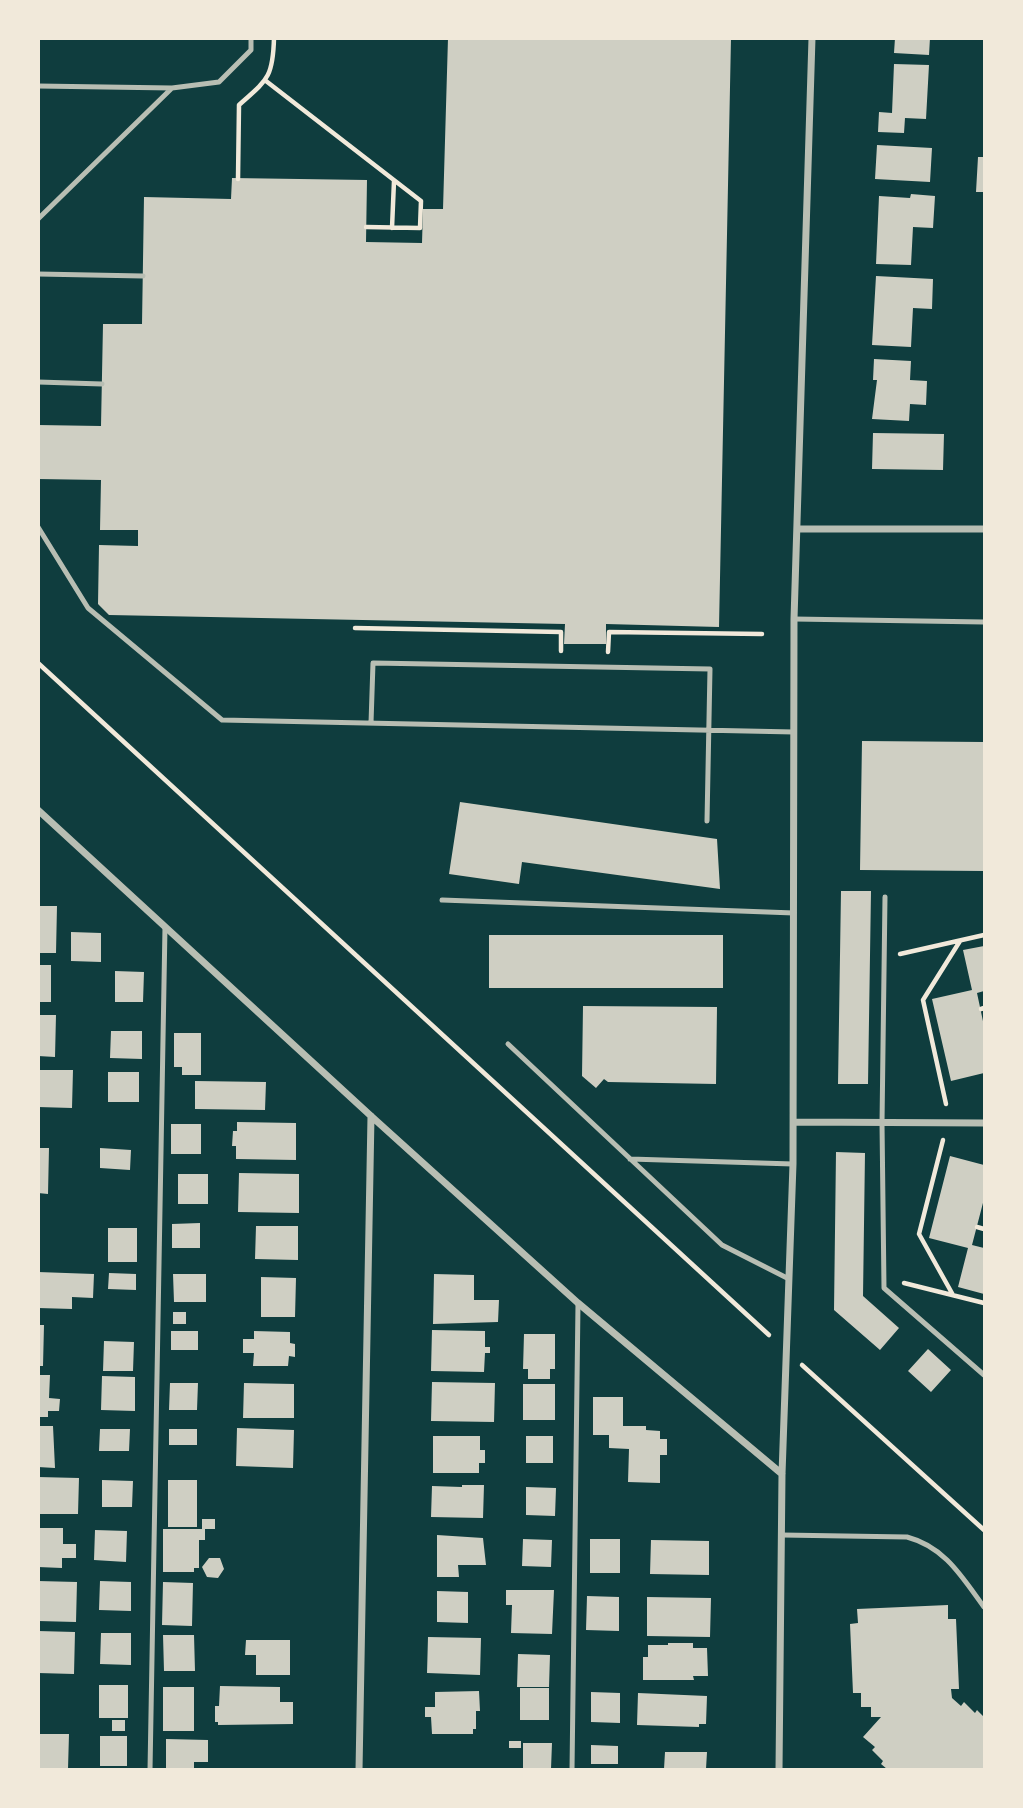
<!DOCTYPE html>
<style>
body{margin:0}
#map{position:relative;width:1023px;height:1808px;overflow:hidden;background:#0f3d3e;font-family:"Noto Sans",sans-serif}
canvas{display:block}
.frame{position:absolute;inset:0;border:40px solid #f1e9da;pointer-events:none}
</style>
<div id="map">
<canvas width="1023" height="1808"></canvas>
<div class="frame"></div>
</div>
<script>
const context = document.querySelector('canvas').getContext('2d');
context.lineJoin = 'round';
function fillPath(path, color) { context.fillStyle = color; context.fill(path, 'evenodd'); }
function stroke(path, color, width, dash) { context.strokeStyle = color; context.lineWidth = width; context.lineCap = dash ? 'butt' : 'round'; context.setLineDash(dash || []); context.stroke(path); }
fillPath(new Path2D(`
 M448,38H731L719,627L606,624V644H564L565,624L109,615L98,604L99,545L138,546V530H100L101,480L38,479V425L101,426L103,324H142L144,197L231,199L232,178L367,180L366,242L422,243L423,209H443Z
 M895,38H930L929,55L894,53Z
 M894,64L929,65L926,119L905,118L904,133L878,132L879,112L892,113Z
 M877,145L932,148L930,182L875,179Z
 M978,157H984V192H976Z
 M911,194L935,196L933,228L913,227L911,265L876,264L879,196L910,198Z
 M876,276L933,279L932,309L913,308L911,347L872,345Z
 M874,359L911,361L910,380L927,381L926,405L910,404L909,421L872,419L877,380H873Z
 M873,433L944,434L943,470L872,469Z
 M862,741L984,742V871L860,870Z
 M460,802L717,839L720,889L522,862L519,884L449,874Z
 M841,891H871L868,1084H838Z
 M38,906H57L56,953H38Z
 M71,932L101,933V962L71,961Z
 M489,935H723V988H489Z
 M984,946V991L977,993L984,1026V1073L951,1081L932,999L972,990L963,950Z
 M38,965H51V1002H38Z
 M115,971L144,972L143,1002H115Z
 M583,1006L717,1007L716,1084L608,1082L604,1079L596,1088L582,1076Z
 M38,1015H56L55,1057L38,1056Z
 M111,1031H142V1059L110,1058Z
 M174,1033H201V1075H182V1067H174Z
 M38,1070H73L72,1108L38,1107Z
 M108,1072H139V1102H108Z
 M195,1081L266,1082L265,1110L195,1109Z
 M237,1122L296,1123V1160L236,1159V1146H232L233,1131H237Z
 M171,1124H201V1154H171Z
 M38,1148H49L48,1194L38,1193Z
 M100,1148L131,1150L130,1170L100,1168Z
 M836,1152L865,1153L863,1296L899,1328L880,1350L834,1310Z
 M950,1156L984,1165V1199L972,1245L984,1248V1294L958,1287L968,1248L929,1238Z
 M239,1173L299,1174V1213L238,1212Z
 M178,1174H208V1204H178Z
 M200,1223V1248H172V1224Z
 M256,1226H298V1260L255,1259Z
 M108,1228H137V1262H108Z
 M38,1272L94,1274L93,1298L72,1297V1309L38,1308Z
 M109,1273L136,1274V1290L108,1289Z
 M173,1274H206V1302H174Z
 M434,1274L474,1275V1300H499L498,1322L433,1324Z
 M261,1277L296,1278L295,1317H261Z
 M173,1312H186V1324H173Z
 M38,1325H44L43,1366H38Z
 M432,1330L485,1331V1347H490V1353H485L484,1372L431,1371Z
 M171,1331H198V1350H171Z
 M254,1331L290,1332V1343L295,1344V1357L289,1356L288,1366H253L254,1353H243V1339H254Z
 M524,1334H555V1369H550V1379H528V1369H523Z
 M104,1341L134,1342L133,1371H103Z
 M928,1349L951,1370L931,1392L908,1371Z
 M38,1375H50L49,1398L60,1399L59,1411H48V1417H38Z
 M102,1376L135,1377V1411L101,1410Z
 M432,1382L495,1383L494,1422L431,1421Z
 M170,1383H198L197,1410H169Z
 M244,1383L294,1384V1418H243Z
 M523,1384H555V1420H523Z
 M593,1397H623V1426H646V1430L660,1431V1439H667V1455H660V1483L628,1482L629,1449L609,1448V1435H593Z
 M38,1426H53L55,1468L38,1467Z
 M237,1428L294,1430L293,1468L236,1466Z
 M100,1429H130L129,1451H99Z
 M169,1429H197V1445H169Z
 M433,1436H480V1450H485V1463H479V1473H433Z
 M526,1436H553V1463H526Z
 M38,1477L79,1478L78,1514H38Z
 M102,1480L133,1481L132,1507H102Z
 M168,1480H197V1527H168Z
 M462,1485H484L483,1518L431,1517L432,1486L462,1487Z
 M526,1487L556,1488L555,1516L526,1515Z
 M202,1519H215V1529H205V1540H199V1568H194V1572H163V1529H202Z
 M38,1528H63V1544H76V1558H62V1568L38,1567Z
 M95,1530L127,1531L126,1562L94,1560Z
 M437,1535L483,1538L486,1565H458L459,1577H437Z
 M523,1539L552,1540L551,1567L522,1566Z
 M590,1539H620V1573H590Z
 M651,1540L709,1541V1575L650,1574Z
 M209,1558H220L224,1569L218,1578L207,1577L202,1567Z
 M38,1581L77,1582L76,1622L38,1621Z
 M100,1581L131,1582V1611L99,1610Z
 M163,1582L193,1583L192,1626L162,1625Z
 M506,1590H554L552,1634L511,1633L512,1605H506Z
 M437,1591L468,1592V1623L437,1622Z
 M587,1596L619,1597V1631L586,1630Z
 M647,1597L711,1598L710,1637L647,1636Z
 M948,1605V1619H956L959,1689H951L952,1698L961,1706L964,1702L975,1713L977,1710L984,1717V1769H887L881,1764L883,1761L872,1750L875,1747L863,1737L881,1717H871V1707H861V1693H853L850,1624L858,1623L857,1609Z
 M38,1631L75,1632L74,1674L38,1673Z
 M101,1633H131V1665L100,1664Z
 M163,1635H194L195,1671H164Z
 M428,1637L481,1638L480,1675L427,1673Z
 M246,1640H290V1675H256V1655H245Z
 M668,1643H693V1648H707L708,1676H693L694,1680H643V1657H648V1645H668Z
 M518,1654L550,1655L549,1687H517Z
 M99,1685H128V1718H99Z
 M220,1686L280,1687V1702H293V1724L218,1725V1722H215V1706H219Z
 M163,1687H194V1731H163Z
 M520,1688H549V1720H520Z
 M479,1691L480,1711H476V1729H473V1734H432L431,1717H425V1707H435V1692Z
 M591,1692L620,1693V1723L591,1722Z
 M638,1693L707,1696L706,1724H699V1727L637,1725Z
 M112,1720H125V1731H112Z
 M38,1734H69L68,1769H38Z
 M100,1736H127V1766H100Z
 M166,1739L208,1740V1762H194V1769H166Z
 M509,1741H521V1748H509Z
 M523,1743H552L551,1769H523Z
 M591,1745L618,1746V1764H591Z
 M665,1752H707L706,1769H664Z`), '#cfcfc3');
stroke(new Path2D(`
 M266,81L421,201L420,228L366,227
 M238,179L239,105C267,80 273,78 274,38
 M392,228L394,181
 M355,628L561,632V651
 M608,652L609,632L762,634
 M38,663L769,1335
 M900,954L984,935
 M981,1009L984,1008
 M946,1104L923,1000L960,941
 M943,1140L919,1234L953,1295
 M977,1227L984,1229
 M904,1283L984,1303
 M802,1365L984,1530`), '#f1e9da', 4.5);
stroke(new Path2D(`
 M38,86L172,88
 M38,219L172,88L219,82L251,50V38
 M38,274L143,276
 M38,382L102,384
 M38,527L88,608L222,720L794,732
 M794,619L984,622
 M371,723L373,663L710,669L707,821
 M885,897L882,1123L884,1288L984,1375
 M442,900L794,913
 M508,1044L722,1245L789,1279
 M630,1159L793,1164
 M782,1535L907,1537C945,1547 962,1577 984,1607
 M150,1770L165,927
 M572,1770L578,1304`), '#b8beb3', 5);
stroke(new Path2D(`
 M797,529H984
 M38,810L371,1116L578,1303L782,1474
 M794,1122L984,1123
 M359,1770L371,1116
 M779,1770L782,1474L793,1164L794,619L812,38`), '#b8beb3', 7);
</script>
